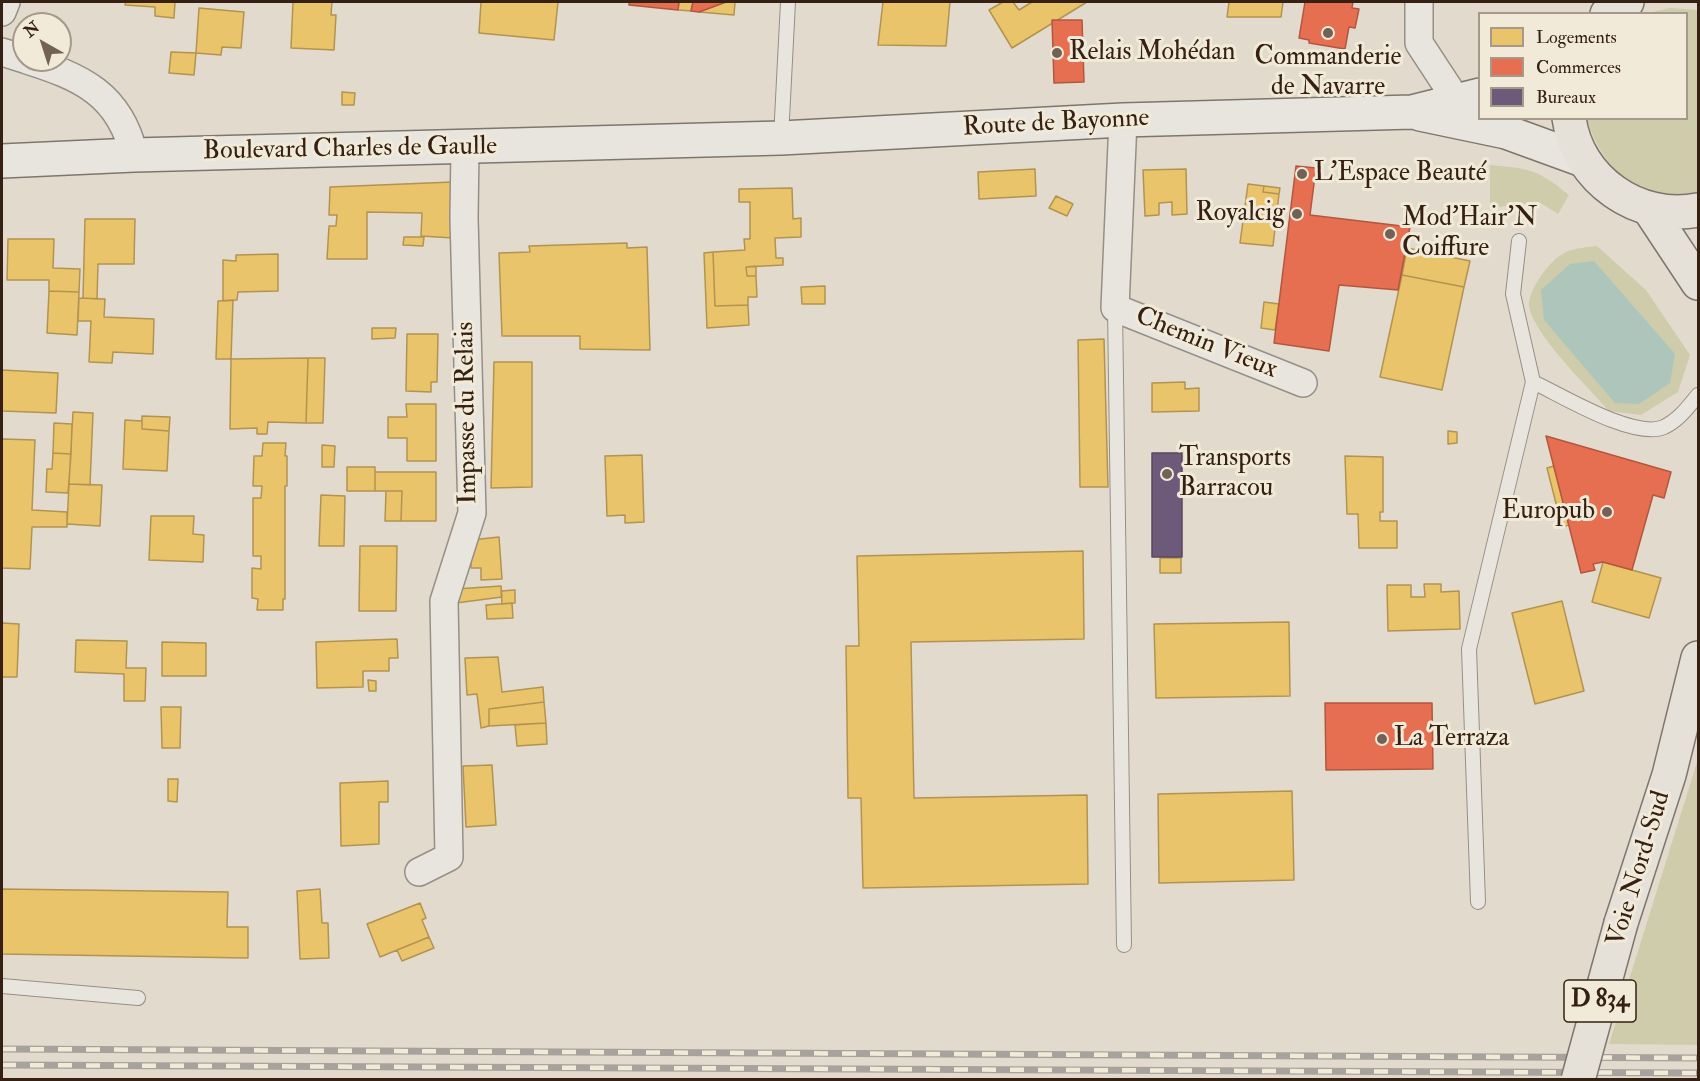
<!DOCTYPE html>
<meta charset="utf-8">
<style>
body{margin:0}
#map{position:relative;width:1700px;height:1081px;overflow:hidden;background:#e2dbcd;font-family:"IM FELL Double Pica",serif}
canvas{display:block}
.frame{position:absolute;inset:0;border:3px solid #352013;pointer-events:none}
.legend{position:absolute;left:1478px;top:12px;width:210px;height:108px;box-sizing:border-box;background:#f1ead9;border:2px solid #a6998a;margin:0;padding:8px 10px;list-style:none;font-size:18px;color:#352013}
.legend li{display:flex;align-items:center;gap:12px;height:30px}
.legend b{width:30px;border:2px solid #a6998a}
.north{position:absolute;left:12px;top:12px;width:60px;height:60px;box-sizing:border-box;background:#f1ead9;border:2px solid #a6998a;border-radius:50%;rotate:321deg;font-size:16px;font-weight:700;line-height:24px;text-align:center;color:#352013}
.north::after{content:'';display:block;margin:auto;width:21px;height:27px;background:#726154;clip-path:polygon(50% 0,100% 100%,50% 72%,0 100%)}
</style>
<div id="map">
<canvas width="1700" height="1081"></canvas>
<div class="frame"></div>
<ul class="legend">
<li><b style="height:16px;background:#e9c46a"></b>Logements</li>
<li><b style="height:16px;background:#e76f51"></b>Commerces</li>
<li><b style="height:16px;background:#6d597a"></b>Bureaux</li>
</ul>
<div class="north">N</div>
</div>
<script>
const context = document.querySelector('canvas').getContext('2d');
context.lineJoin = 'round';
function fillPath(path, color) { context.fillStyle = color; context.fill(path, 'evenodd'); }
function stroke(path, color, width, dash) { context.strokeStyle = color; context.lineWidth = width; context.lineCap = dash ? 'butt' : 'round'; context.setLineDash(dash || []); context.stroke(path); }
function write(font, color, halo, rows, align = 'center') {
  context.font = font + ' "IM FELL Double Pica",serif'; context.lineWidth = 6; context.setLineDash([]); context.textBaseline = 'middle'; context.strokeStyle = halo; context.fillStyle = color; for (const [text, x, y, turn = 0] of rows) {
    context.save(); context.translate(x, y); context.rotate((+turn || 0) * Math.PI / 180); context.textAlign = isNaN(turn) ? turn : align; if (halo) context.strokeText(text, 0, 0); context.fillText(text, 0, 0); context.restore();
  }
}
fillPath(new Path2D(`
 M1670,8L1698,10V194C1642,199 1607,177 1588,123V119L1686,118V14L1648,13Z
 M1490,165C1532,169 1535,168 1569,195L1558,214L1539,202L1490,208Z
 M1597,246L1646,290L1690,355L1678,392L1641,415L1609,411C1589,388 1533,334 1529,306C1528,296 1537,281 1543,273C1561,250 1569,249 1597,246Z
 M1698,759V1045L1609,1044Z`), '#ceccab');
fillPath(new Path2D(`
 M1594,261L1675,354L1670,383L1639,404L1615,403L1544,320L1541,290L1570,264Z`), '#aec5bc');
const homes = new Path2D(`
 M126,2H175L174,18L155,16V7L125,5Z
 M293,2H332L331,15H336L334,50L291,48Z
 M481,2H558L554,40L479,33Z
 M679,2H693L691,11L678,10Z
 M725,2H735L734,15L699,12Z
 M883,2H950L946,46L878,45Z
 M1003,2H1013L1019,10L1032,2H1087L1012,48L989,10Z
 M1229,2H1283L1281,17H1227Z
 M199,8L244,12L241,48L222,47L221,55L196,53Z
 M171,52L196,53L194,75L169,73Z
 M342,92L355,93L354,105H342Z
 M1035,169L1036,196L979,199L978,172Z
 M1186,169L1187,214L1172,215V202L1159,203V215L1145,216L1143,170Z
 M453,182V238L421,236L422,213L367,212V259H327L329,226H336L337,215H329L330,187Z
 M1248,184L1264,186L1263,192L1279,194L1273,246L1240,243Z
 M1264,186L1280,188L1279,194L1263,192Z
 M792,188L793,219L801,218V237L775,238L776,258H783V265L746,267L747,276H756L757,297H748V305L715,306L713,252L745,250L744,239H750V202H739V189Z
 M1056,196L1073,204L1067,216L1049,208Z
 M85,219H135L134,264H98L97,299L83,298Z
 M404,237H424L423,246L403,245Z
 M8,239H54L53,268L80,269L79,292L49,291V280H7Z
 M627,243V248L647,247L650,350L580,349V336H502L499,253L530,252L529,246Z
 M1407,248L1470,261L1464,287L1402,275Z
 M713,252L715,306L748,305L749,325L707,328L704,253Z
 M278,254V291L238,292L237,300L223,301V260L236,261V255Z
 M756,266V276H747L746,267Z
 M1402,275L1464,287L1442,390L1380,377Z
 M825,286V304H802L801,287Z
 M49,291L79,292L77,335L47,333Z
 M79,298L105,299L104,317L154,319L153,354L113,352L112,363L89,362L91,321H78Z
 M233,300L231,359H216L218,301Z
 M1264,302L1279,304L1275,330L1261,328Z
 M372,328H396L395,338L372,339Z
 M407,334H438L437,382H431V392L406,391Z
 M1104,339L1108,487H1080L1078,340Z
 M308,358H325L323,423H306Z
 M308,358L306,423L268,422L267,434H257V428L230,429L231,359Z
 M494,362H532V487L491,488Z
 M2,370L58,373L56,413L2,411Z
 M1185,382V389L1199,388V411L1152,412V383Z
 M406,404H436V461H407V438H388V417H407Z
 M73,412L93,413L90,485L69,484Z
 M142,416L170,417L169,431L142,429Z
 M125,420L142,421V429L169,431L167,471L123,469Z
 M54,423L72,424L71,454L53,453Z
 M1448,431L1457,432V443L1448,444Z
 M2,439L35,440L32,510L67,512V527H32L30,569L2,568Z
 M263,443H286L285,456H287V486H285V599H283V610H257L258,599L252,598V568L261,569V556H253V498H261L262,486H253L254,456H262Z
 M322,445L335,446L334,467H322Z
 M53,453L71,454L68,493L46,492L47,469H52Z
 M642,455L644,522L625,523V515L607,516L605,456Z
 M1345,456L1383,457V512H1380V521H1397V548H1359L1358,514H1347Z
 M1554,466L1569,525L1562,527L1547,468Z
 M347,467H375V491H347Z
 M375,472H436V521H401L402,491H375Z
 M69,484L102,485L100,526L67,524Z
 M386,491H402L401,521H385Z
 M321,495L345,496L344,546H319Z
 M151,516H194L193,534L204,535L203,562L149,560Z
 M499,537L502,579L481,580V568H471V540Z
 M360,546H397L396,611H359Z
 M1083,551L1084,639L911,642L914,798L1087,795L1088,884L863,888L861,798H848L846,646H859L857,556Z
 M1160,558H1181V573H1160Z
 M1603,562L1661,578L1649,618L1592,602Z
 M1424,584H1441V592L1459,591L1460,629L1388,631L1387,585H1411V597H1425Z
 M501,586L502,597L456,603L455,589Z
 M515,590V603L502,604L501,591Z
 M1562,601L1584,691L1535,704L1512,613Z
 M512,603L513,618L487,619L486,605Z
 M1289,622L1290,696L1156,698L1154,624Z
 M2,623L19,624L17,677H2Z
 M397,639L398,658H389V671H363V687L317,688L316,642Z
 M76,640L127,641L126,668H146L145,701H124V674L75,672Z
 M162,642L206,643V676H162Z
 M498,657L502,692L543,687L544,702L489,709V726L481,728L477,694L467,695L465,658Z
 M368,680L376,681V691H369Z
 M544,702L546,723L489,726V709Z
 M161,707H181L180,748H162Z
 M546,723L547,744L517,746L515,725Z
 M492,765L496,825L466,827L463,766Z
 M168,779H178L177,802L168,801Z
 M388,781V802H379V844L341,846L340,783Z
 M1292,791L1294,880L1159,883L1158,794Z
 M2,889L228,892L227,927H248V958L2,954Z
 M320,889L322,923H328L329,958L300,959L297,891Z
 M420,903L426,918L422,920L429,937L380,957L367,924Z
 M429,937L434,948L402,961L397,950Z`);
fillPath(homes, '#e9c46a');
stroke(homes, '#b39350', 1.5);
const shops = new Path2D(`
 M629,2H679L678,10L629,5Z
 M693,2H726L699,12L691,11Z
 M1305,2H1353L1352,8L1359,9L1355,28L1349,27L1345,49L1309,43V40L1299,38Z
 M1052,20H1082L1084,82L1054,83Z
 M1296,166L1316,168L1310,215L1410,227L1398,290L1339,285L1329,351L1274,343Z
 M1546,436L1671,472L1664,498L1653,495L1632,570L1603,562L1593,564L1595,570L1581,573Z
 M1325,703H1432L1433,769L1326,770Z`);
fillPath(shops, '#e76f51');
stroke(shops, '#b2573e', 1.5);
const offices = new Path2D(`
 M1152,453H1182V482H1191L1192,493L1182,492V557H1152Z`);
fillPath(offices, '#6d597a');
stroke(offices, '#5c485b', 1.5);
const service = new Path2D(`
 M781,138L788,2
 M1115,308L1124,945
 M1533,382C1561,395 1634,440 1664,427C1679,420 1688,407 1698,395
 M1478,902L1469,649L1533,382L1513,294L1519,241
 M2,986L138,998`);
const minor = new Path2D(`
 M1419,2V43L1457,101
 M2,12L6,2
 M2,52L24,59
 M27,60C81,77 120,94 134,155
 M1123,120L1115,308L1303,383
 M419,872L449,857L444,601L472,513L464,218L465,148`);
const secondary = new Path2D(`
 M1420,114L1506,132L1583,160
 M2,161L134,155L781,138L1123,120L1412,112L1480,95`);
const primary = new Path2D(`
 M1607,14L1627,2
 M1569,118C1577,180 1639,222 1698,210
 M1649,209L1698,283
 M1621,923L1669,775L1698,658`);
stroke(service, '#968f86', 16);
stroke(minor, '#968f86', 30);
stroke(secondary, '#7d766d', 36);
stroke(primary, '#7d766d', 36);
stroke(service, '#e8e5de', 14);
stroke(minor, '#e8e5de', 27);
stroke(secondary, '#e8e5de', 33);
stroke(primary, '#e5e0d8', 33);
const rail = new Path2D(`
 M2,1049L1698,1058
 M2,1065L1698,1073`);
stroke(rail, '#a7a29c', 7);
stroke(rail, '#f1ead9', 4.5, [14]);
const primaryBridge = new Path2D(`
 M1578,1080L1621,923`);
stroke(primaryBridge, '#7d766d', 36, []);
stroke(primaryBridge, '#e5e0d8', 33);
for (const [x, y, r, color] of [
 [1328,33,6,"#726154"],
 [1057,53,6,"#726154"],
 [1302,174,6,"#726154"],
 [1297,214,6,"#726154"],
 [1390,234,6,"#726154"],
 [1167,474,6,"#726154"],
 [1607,512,6,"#726154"],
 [1382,739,6,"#726154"]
]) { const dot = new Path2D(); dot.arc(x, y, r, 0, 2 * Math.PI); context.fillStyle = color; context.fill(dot); stroke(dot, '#f1ead9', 2); }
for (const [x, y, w] of [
 [1600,1001,72]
]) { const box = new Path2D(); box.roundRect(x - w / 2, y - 21, w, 42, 4.5); context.fillStyle = '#f1ead9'; context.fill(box); stroke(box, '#352013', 1.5); }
write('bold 24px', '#352013', null, [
 ["D 834",1600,1001]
]);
write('26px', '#352013', '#f1ead9', [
 ["Relais Mohédan",1069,53],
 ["Commanderie",1328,58,"center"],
 ["de Navarre",1328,88,"center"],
 ["L'Espace Beauté",1314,174],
 ["Royalcig",1285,214,"right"],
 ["Mod'Hair'N",1402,219],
 ["Coiffure",1402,249],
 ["Transports",1179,459],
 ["Barracou",1179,489],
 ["Europub",1595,512,"right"],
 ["La Terraza",1394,739]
], 'left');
write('26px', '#352013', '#f1ead9', [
 ["Route de Bayonne",1056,124,-3],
 ["Boulevard Charles de Gaulle",350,150,-1],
 ["Chemin Vieux",1206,344,22],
 ["Impasse du Relais",468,413,-91],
 ["Voie Nord-Sud",1640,869,-73]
]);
</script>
